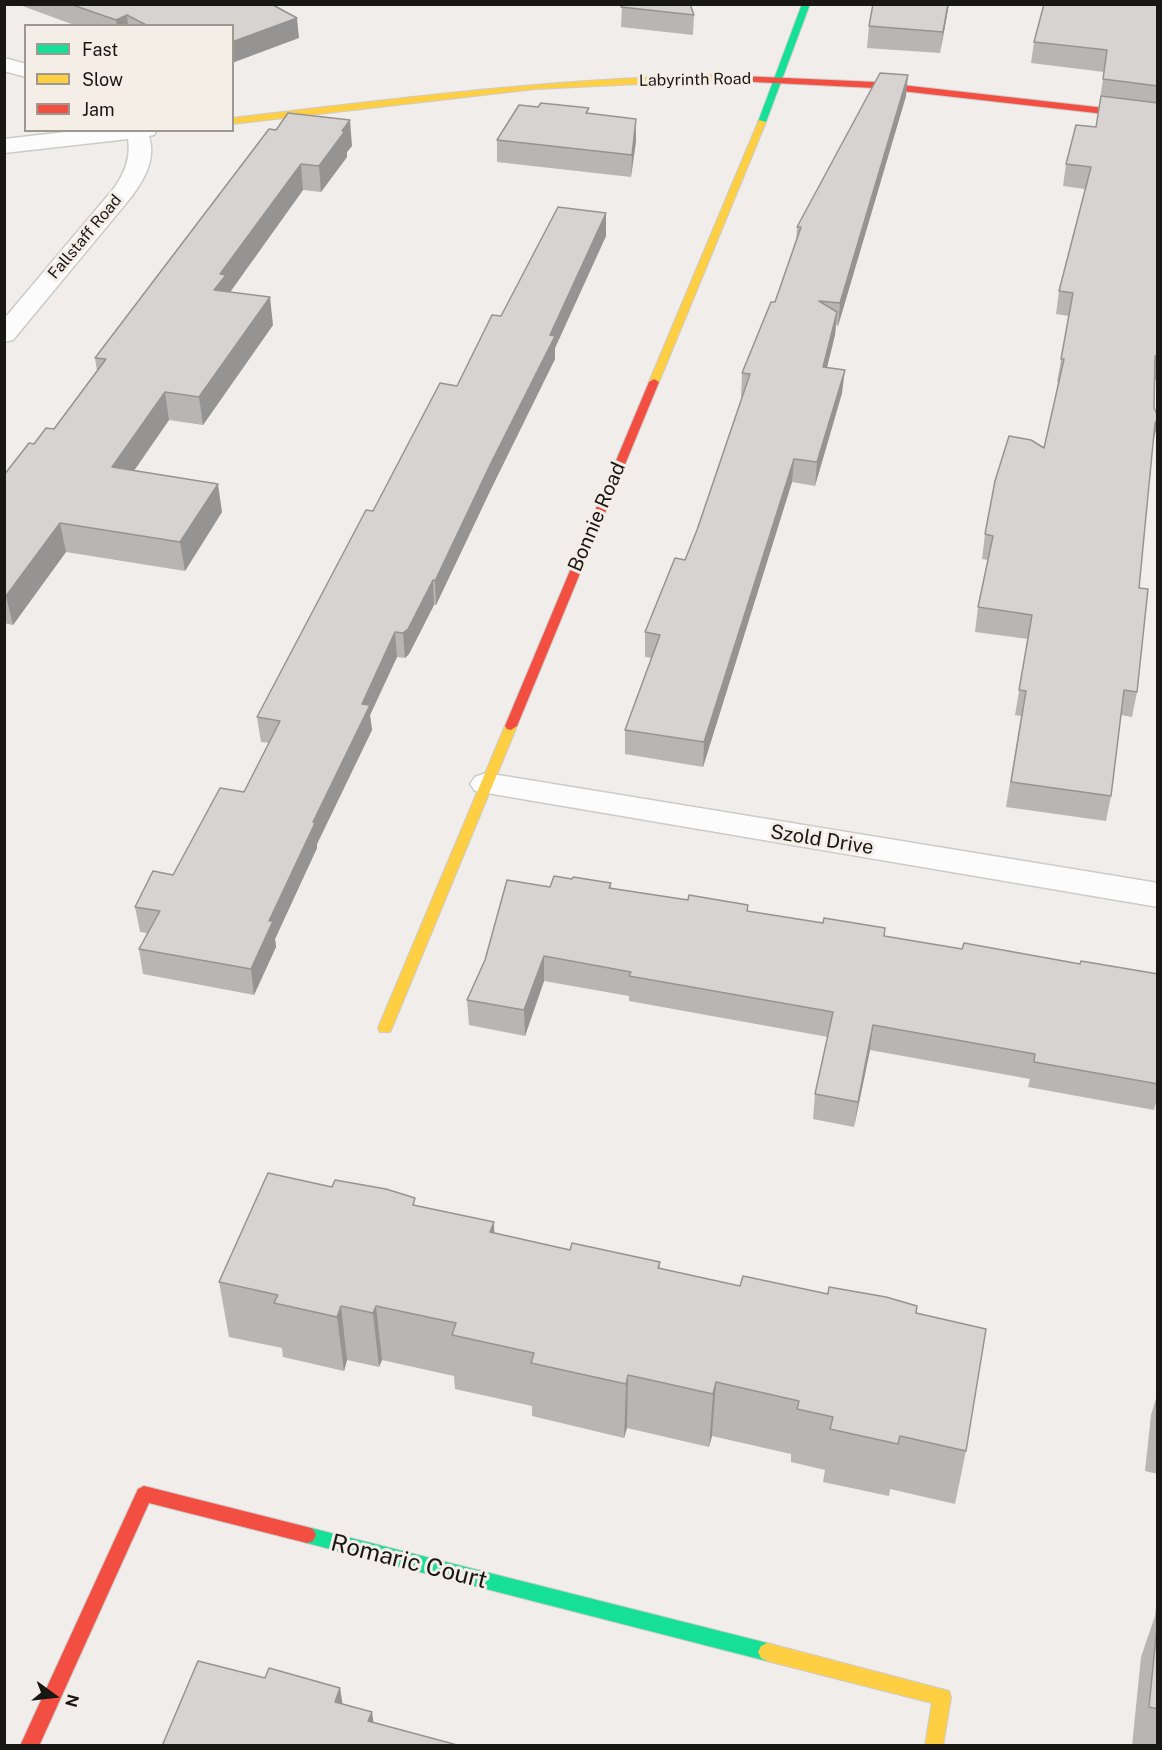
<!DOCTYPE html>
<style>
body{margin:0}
#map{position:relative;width:1162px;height:1750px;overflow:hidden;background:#f0edea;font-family:"Public Sans",sans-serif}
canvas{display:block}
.frame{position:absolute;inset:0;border:6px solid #191714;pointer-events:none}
.legend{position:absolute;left:24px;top:24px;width:210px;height:108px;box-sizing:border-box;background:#f4eee6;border:2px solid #9c9892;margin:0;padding:8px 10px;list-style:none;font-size:18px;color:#191714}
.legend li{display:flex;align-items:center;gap:12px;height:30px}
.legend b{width:30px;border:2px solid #9c9892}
.north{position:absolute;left:24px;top:1666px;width:60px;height:60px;-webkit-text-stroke:4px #f4eee6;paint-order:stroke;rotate:105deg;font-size:16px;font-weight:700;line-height:24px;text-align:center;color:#191714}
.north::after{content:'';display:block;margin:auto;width:21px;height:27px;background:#191714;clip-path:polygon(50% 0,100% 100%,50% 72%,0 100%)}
</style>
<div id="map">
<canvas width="1162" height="1750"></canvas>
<div class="frame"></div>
<ul class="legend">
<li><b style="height:8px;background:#16e098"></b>Fast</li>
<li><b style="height:8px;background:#ffcf43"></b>Slow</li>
<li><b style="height:8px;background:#f24e42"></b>Jam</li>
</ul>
<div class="north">N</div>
</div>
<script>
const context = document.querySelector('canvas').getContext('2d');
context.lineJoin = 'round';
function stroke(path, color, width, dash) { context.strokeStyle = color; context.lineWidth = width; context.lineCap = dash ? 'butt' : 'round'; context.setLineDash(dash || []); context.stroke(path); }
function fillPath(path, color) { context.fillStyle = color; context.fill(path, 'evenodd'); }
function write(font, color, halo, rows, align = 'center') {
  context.font = font + ' "Public Sans",sans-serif'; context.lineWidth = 6; context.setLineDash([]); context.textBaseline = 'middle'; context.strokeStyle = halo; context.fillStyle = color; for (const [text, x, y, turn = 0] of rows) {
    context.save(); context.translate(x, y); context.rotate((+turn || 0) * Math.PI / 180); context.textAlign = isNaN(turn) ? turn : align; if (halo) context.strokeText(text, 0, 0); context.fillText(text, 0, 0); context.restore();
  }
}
const street = new Path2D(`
 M4,58L26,64V77L4,71Z
 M83,130H157L154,135L149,136C156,159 145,178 132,196L13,340L4,342V319L115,187C125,172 131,157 128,139L4,153V139Z
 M486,773L1158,883V907L475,791L470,784L475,777Z`);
const fast = new Path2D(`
 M802,4H810L766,122L759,124L758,122Z
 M307,1527L767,1643L773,1646L776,1652L773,1658L767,1661L307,1543L301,1541L298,1535L301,1529Z`);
const slow = new Path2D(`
 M718,75L722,78L721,80L535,89L232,124V118C394,99 555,78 718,75Z
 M759,120L766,122L659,382L658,384H650L649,382Z
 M511,722L517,726L392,1028L390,1032H380L378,1028L505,726Z
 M767,1643L949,1691L951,1697L943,1746H925L932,1703L767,1661L761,1658L758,1652L761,1646Z`);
const jam = new Path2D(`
 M718,75L875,82L1158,114V120L875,88L715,80L714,78Z
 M654,379L659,382L517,726L511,730L507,729L505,726L649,382Z
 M144,1486L307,1527L313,1529L316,1535L313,1541L307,1543L149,1503L39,1746H20L138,1489Z`);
stroke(street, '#cdcbc8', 3);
stroke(fast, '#cdcbc8', 2);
stroke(slow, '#cdcbc8', 2);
stroke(jam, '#cdcbc8', 2);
fillPath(street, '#fdfcfc');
fillPath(fast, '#16e098');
fillPath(slow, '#ffcf43');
fillPath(jam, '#f24e42');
fillPath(new Path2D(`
 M17,4H277L275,7L299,38L232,26H77Z
 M622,4L694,15L693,35L621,27Z
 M949,4L940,53L867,48L869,26Z
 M1158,4V380H1155L1154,408L1158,416V422L1153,442L1139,588L1137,692L1132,717L1121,715L1111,796L1106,821L1006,807L1021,716L1015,715L1028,639L975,632L978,607L988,560L982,559L985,534L1044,448L1059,382H1057L1069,316L1056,314L1059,291L1085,189L1063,186L1066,164L1096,127L1104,72L1031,63L1034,42Z
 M906,96L838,326L836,325L835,335L827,368L842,393L815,486L792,482L703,767L625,754V730L652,658L645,657V632L685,560L697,530L742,397H741L742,373L775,302L796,242L797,227Z
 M589,113L636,141L631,177L497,162V140Z
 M269,129L352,146L347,152V157L321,192L303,190L230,292L273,325L203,425L169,420L134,471L222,512L185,571L66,552L13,625L4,623V475L34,444L54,429L97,371L95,358Z
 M606,213V236L555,348V359L491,489L436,605H434L409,654L405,658L397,657L370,715L372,730L317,844V848L275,939L276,947L254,995L143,974L139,949L147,933L140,932L135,907L173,875L244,792L269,743L261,742L257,717L373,511L457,386L501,316Z
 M611,883V888L748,911L884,936L962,949L1158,974V1096L1154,1110L1028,1087L1030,1079L870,1050L854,1127L813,1119L815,1094L828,1037L629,1001V996L544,981L525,1036L469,1025L467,1000L550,887Z
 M332,1187L494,1222V1233L570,1250L660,1262V1268L740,1286L916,1313L966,1451L955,1504L890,1489L889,1496L823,1482L825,1470L791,1462V1454L712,1436L709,1447L627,1428L624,1438L532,1416V1406L455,1389L454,1376L382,1360L379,1367L347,1360L344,1371L283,1357L282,1348L229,1337L219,1282Z
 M1158,1392V1474L1145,1471L1151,1415Z
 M1158,1589V1746H1132L1141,1657L1155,1616Z`), '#b8b5b3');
fillPath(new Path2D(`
 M948,4H949L940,53L943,32Z
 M127,15L128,26H117L116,20Z
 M297,18L299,38L232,63V42Z
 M908,75L906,96L838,326L840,303Z
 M636,119V141L631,177L632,155Z
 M350,120L352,146L347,152V157L321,192L319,166Z
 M301,164L303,190L228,295L214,290L220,274Z
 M606,213V236L555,348V359L491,489L436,605L435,581Z
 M270,297L273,325L203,425L199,397Z
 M837,312L835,335L821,391L823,367Z
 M845,370L842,393L815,486L817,462Z
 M165,392L169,420L117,495L112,467Z
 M1158,419V422L1153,442L1155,423Z
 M794,459L792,482L703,767L704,742Z
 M218,484L222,512L185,571L180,542Z
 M60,523L66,552L13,625L6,596Z
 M433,580L434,605L409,654L405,658L403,633Z
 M395,632L397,657L370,715L372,730L317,844V848L275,939L276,947L254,995L251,969L269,921L313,822L362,704Z
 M544,956V981L525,1036L524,1010Z
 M873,1025L870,1050L854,1127L858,1102Z
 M494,1222L496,1277L490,1232Z
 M341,1306L347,1360L344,1371L337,1317Z
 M376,1306L382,1360L379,1367L373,1313Z
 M628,1375L627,1428L624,1438L626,1384Z
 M716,1382L712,1436L709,1447L713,1394Z
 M340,1688L348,1737L335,1702Z
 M372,1712L377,1746L368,1721Z`), '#969492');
const building = new Path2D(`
 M70,4H271L297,18L232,42V26H148L127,15L116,20Z
 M622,4H690L694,15L621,7Z
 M873,4H948L943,32L869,26Z
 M1044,4H1158V86L1103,79L1107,50L1034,42Z
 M880,73L908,75L840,303L819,301L837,312L823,367L845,370L817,462L794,459L704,742L625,730L660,635L645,632L675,558L685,560L697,530L750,374L742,373L771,302H775L801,227H797Z
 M1101,96L1158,103V356H1155L1154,408L1158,416V419L1155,423L1139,588L1148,589L1137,692L1124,690L1111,796L1011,782L1026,691L1019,690L1032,615L978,607L993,536L985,534L995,481L1009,436L1031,440L1044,448L1064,359H1061L1073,293L1059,291L1091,167L1066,164L1076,125L1096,127Z
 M541,103L589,108L586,113L636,119L632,155L497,140L519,105L538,107Z
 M288,113L350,120L342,131H345L319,166L301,164L220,274L226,275L214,290L270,297L199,397L165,392L112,467L218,484L180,542L60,523L6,596H4V475L29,443L34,444L46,428L54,429L106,359L95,358L269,129L276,130Z
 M558,207L606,213L550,335L555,336L490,465L435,581L433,580L408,629L403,633L395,632L362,704L370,705L313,822L315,823L269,921H273L251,969L139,949L160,911L135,907L153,871L173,875L220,788L244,792L280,721L257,717L366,510L373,511L440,383L457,386L492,315L501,316Z
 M554,876L572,879L573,877L611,883L609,888L688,900L689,895L748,905L747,911L823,923L824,918L885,928L884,936L962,949L964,943L1080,964L1081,961L1158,974V1084L1034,1062L1035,1054L873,1025L858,1102L815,1094L833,1012L629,976L631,972L544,956L524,1010L467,1000L485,960L507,880L550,887Z
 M268,1173L332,1187L335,1180L386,1189L415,1198L413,1205L494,1222L490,1232L570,1250L572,1243L660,1262L658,1268L740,1286L743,1276L828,1294L829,1287L886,1297L917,1306L916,1313L986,1329L966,1451L900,1436L898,1444L830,1429L833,1417L797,1409L799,1401L716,1382L713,1394L628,1375L626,1384L531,1363L534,1353L452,1335L456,1323L376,1306L373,1313L341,1306L337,1317L274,1303L278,1295L219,1282Z
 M1158,1616V1709L1149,1707Z
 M198,1661L265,1678L269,1668L340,1688L335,1702L372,1712L368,1721L461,1746H162Z`);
fillPath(building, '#d6d3d0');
stroke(building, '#969492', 1.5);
write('16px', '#191714', '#f4eee6', [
 ["Labyrinth Road",695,80,-1],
 ["Fallstaff Road",85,237,-50]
]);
write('20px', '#191714', '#f4eee6', [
 ["Bonnie Road",597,517,-67],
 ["Szold Drive",822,840,9]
]);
write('24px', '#191714', '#f4eee6', [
 ["Romaric Court",409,1562,14]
]);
</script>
